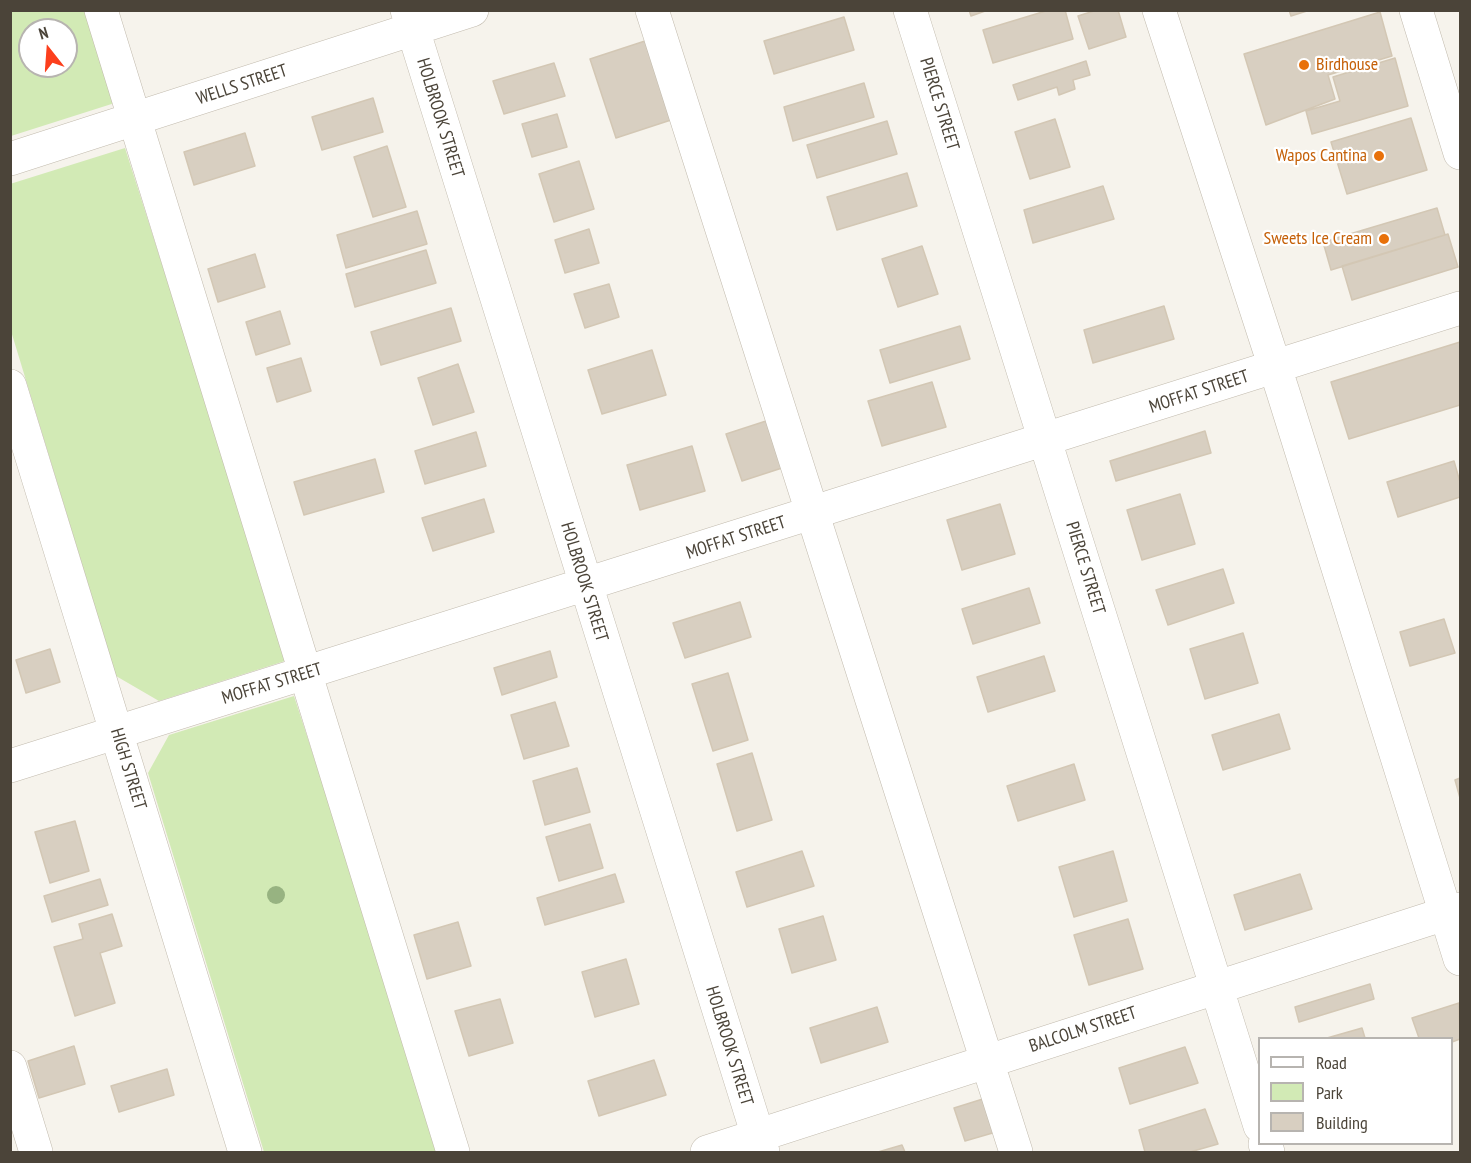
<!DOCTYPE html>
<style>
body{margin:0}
#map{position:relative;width:1471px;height:1163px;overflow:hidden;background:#f6f3ec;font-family:"PT Sans Narrow",sans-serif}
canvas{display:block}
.frame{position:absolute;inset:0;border:12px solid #4b4439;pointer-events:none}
.legend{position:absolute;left:1258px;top:1037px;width:195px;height:108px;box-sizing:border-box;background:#fff;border:2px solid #b7b4b0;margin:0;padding:8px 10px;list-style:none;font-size:18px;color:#4b4439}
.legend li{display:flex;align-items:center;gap:12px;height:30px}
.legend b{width:30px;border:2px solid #b7b4b0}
.north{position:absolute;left:18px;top:18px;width:60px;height:60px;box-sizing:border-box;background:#fff;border:2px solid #b7b4b0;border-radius:50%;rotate:343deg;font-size:16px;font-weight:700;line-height:24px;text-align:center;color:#4b4439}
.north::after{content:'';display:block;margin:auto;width:21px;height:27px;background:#fc3f1d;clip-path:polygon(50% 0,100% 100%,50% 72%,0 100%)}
</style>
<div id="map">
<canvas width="1471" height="1163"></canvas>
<div class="frame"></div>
<ul class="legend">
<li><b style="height:8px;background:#fff"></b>Road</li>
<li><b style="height:16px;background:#d2eab5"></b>Park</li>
<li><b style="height:16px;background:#d8cfc1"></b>Building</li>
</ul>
<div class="north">N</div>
</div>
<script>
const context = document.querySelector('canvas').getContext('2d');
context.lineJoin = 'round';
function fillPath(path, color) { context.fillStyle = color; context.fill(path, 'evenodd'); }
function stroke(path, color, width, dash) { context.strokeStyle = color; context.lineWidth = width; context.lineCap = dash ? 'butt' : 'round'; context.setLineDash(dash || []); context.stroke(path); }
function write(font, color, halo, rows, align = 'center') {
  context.font = font + ' "PT Sans Narrow",sans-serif'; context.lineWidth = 4.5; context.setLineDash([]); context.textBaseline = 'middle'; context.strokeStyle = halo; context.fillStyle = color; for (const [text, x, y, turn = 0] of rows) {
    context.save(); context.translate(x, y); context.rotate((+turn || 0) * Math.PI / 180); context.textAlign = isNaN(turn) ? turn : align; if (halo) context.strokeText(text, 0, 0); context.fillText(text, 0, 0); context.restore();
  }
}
fillPath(new Path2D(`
 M11,11H93L121,101L11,136ZM30,30H66V66H30Z
 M125,148L288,660L159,701L116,676L11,331L10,184Z
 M294,696L442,1152H264L148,773L169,735Z`), '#d2eab5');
const building = new Path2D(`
 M969,10H988L971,16Z
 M1049,10H1065L1073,39L993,63L983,30Z
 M1097,10H1118L1126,37L1089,49L1078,16Z
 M1289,10H1310L1291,16Z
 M1380,12L1392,56L1328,75L1335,99L1266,125L1244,54Z
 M844,17L854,50L774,74L764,41Z
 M648,40L674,119L616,138L590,59Z
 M1395,58L1408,106L1312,134L1306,111L1340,101L1333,77Z
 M1086,61L1090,75L1073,80L1075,89L1059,95L1057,87L1018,100L1013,85Z
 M554,63L565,96L504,114L493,81Z
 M864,83L874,117L793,141L784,107Z
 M373,98L383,132L322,150L312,117Z
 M557,114L567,147L532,157L522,124Z
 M1411,118L1427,170L1347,194L1331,142Z
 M1055,119L1070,167L1030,179L1015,132Z
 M887,121L897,154L817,178L807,145Z
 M245,133L255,166L194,185L184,152Z
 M387,146L406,207L373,217L354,157Z
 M579,161L594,209L554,222L539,174Z
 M907,173L917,206L837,230L827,197Z
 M1103,186L1114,219L1033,243L1024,210Z
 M1437,208L1445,235L1331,270L1323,242Z
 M417,211L427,244L346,268L337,235Z
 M589,229L599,263L565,273L555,240Z
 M1448,234L1458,267L1352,300L1342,266Z
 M922,246L938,294L898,307L882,259Z
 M426,250L436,283L355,307L346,274Z
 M255,254L265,287L218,302L208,269Z
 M609,284L619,317L585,328L574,294Z
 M1164,306L1174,339L1093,363L1084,330Z
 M451,308L461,341L381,365L371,332Z
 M280,311L290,344L256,355L246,322Z
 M960,326L970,359L890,383L880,350Z
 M1460,342V405L1349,439L1331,382Z
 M652,350L666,395L602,414L588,370Z
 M301,358L311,391L277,402L267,368Z
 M458,364L474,412L433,425L418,378Z
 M932,382L946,427L882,446L868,401Z
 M766,421L782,468L742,481L726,434Z
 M1205,431L1211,453L1116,481L1110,461Z
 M476,432L486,466L425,484L415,451Z
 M692,446L705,491L640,510L627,465Z
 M375,459L384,492L304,515L294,482Z
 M1454,461L1460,482V497L1398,517L1387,482Z
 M1180,494L1195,544L1142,560L1127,510Z
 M484,499L494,532L433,551L422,518Z
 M1000,504L1015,554L962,570L947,520Z
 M1223,569L1234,603L1168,625L1156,590Z
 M1029,588L1040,623L973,644L962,609Z
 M740,602L751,637L685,658L673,623Z
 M1444,619L1455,653L1410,666L1400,632Z
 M1243,633L1258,683L1205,699L1190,649Z
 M50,649L60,682L26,693L16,660Z
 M550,651L557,677L502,695L494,668Z
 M1044,656L1055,691L988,712L977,677Z
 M728,673L748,740L713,751L692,684Z
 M555,702L569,746L524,759L511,715Z
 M1279,714L1290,749L1223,770L1212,735Z
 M752,753L772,820L737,831L717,764Z
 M1074,764L1085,800L1018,821L1007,786Z
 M577,768L590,812L545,825L533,781Z
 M1460,778V798L1455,780Z
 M75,821L89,871L50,883L35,832Z
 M590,824L603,868L559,881L546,837Z
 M802,851L814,886L747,907L736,872Z
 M1113,851L1127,901L1074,917L1059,867Z
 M615,874L624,902L545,925L537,898Z
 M1300,874L1312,909L1245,930L1234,895Z
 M100,879L108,905L52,922L44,896Z
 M112,914L122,946L100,953L115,1003L75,1016L54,947L83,939L79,924Z
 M823,916L836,960L792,973L779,929Z
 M1128,919L1143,969L1089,985L1074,935Z
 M458,922L471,966L427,979L414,935Z
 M626,959L639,1004L595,1017L582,972Z
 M1370,984L1374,999L1299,1022L1295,1007Z
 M500,999L513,1043L469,1056L455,1011Z
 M1459,1003L1460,1039L1452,1042V1038H1419L1412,1018Z
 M877,1007L888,1042L821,1063L810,1028Z
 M1362,1028L1365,1038H1327Z
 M74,1046L85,1084L39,1098L28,1061Z
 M1185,1047L1198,1083L1130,1104L1119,1068Z
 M654,1060L666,1095L599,1116L588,1081Z
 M167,1069L174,1095L119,1112L111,1086Z
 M986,1098L996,1132L965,1141L954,1108Z
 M1205,1109L1218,1144L1190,1152H1145L1139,1130Z
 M902,1145L905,1152H878Z`);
fillPath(building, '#d8cfc1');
stroke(building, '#d3c7b4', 1.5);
const minor = new Path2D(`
 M101,10L453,1152
 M407,10L763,1152
 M652,10L1016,1152
 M910,10L1260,1126
 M1159,10L1283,392L1460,959
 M1416,10L1460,153
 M10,159L472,10
 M10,386L245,1152
 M10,766L1460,308
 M10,1067L36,1152
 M1265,1144L1268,1152
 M707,1152L1460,909`);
stroke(minor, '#c2bbae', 34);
stroke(minor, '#fff', 33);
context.fillStyle = '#97b381';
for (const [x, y] of [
 [276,895]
]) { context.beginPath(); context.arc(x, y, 9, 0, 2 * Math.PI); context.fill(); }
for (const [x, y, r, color] of [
 [1304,65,6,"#e8710a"],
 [1379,156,6,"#e8710a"],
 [1384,239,6,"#e8710a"]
]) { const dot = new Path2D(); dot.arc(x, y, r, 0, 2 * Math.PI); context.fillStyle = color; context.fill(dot); stroke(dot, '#fff', 2); }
write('18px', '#c56008', '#fff', [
 ["Birdhouse",1316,65,"left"],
 ["Wapos Cantina",1367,156],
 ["Sweets Ice Cream",1372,239]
], 'right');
write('18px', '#4b4439', '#fff', [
 ["WELLS STREET",242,85,-18],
 ["PIERCE STREET",939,104,73],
 ["HOLBROOK STREET",440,118,73],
 ["MOFFAT STREET",1199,392,-18],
 ["MOFFAT STREET",736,538,-18],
 ["PIERCE STREET",1085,568,73],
 ["HOLBROOK STREET",584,582,73],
 ["MOFFAT STREET",272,684,-17],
 ["HIGH STREET",128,769,73],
 ["BALCOLM STREET",1083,1030,-18],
 ["HOLBROOK STREET",729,1046,73]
]);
</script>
